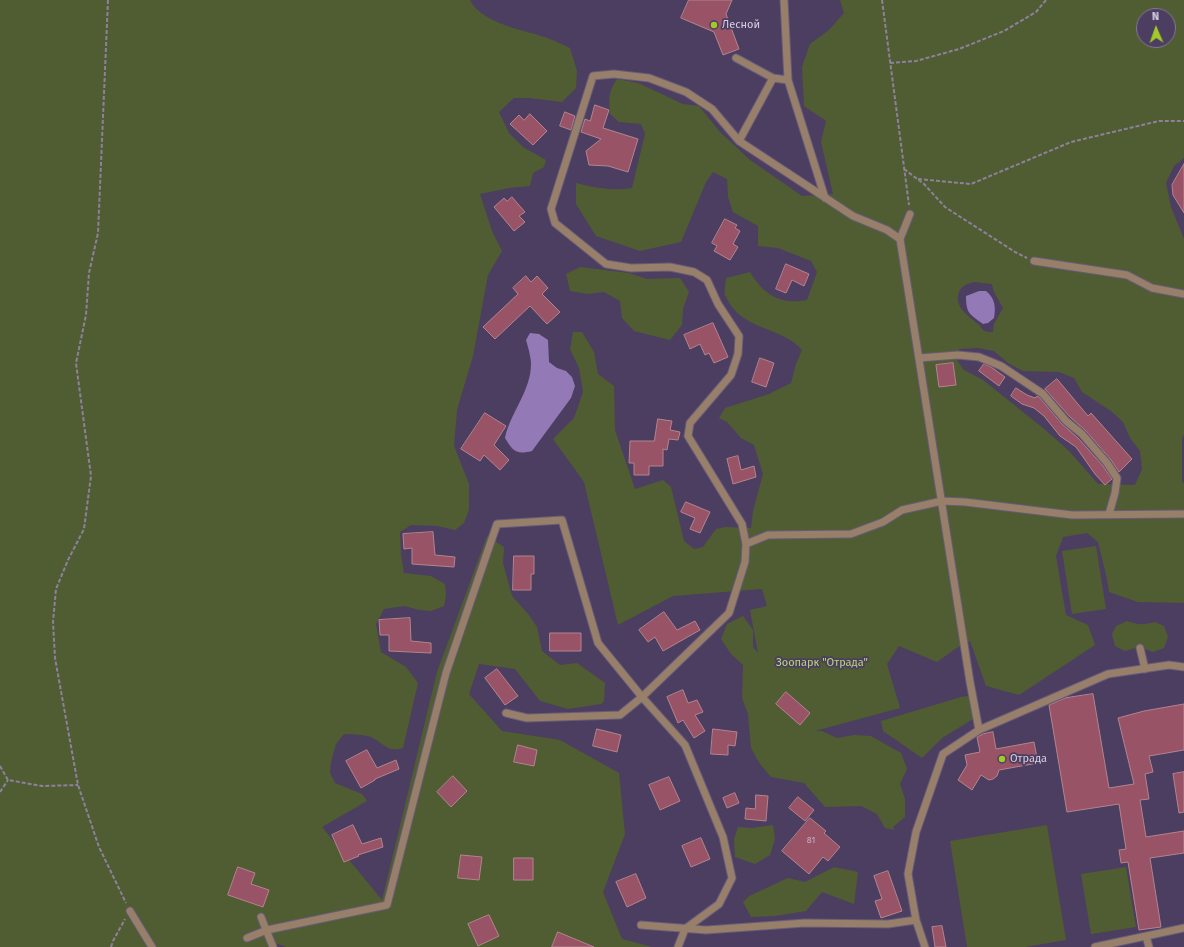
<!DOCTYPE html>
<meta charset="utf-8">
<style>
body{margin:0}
#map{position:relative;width:1184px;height:947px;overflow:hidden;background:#4c3e60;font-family:"Fira Sans",sans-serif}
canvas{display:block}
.north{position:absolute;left:1136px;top:8px;width:40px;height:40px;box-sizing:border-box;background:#4c3e60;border:1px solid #837794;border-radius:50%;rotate:358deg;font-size:11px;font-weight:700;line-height:16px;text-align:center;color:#d5cde2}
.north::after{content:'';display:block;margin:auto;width:14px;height:18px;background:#a2c927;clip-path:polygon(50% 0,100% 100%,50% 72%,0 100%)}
</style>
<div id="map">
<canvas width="1184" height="947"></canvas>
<div class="north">N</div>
</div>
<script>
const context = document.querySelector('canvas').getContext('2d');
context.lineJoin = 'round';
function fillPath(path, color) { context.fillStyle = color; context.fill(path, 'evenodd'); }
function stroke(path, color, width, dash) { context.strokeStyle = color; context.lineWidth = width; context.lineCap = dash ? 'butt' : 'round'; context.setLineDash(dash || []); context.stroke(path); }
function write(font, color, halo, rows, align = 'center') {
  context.font = font + ' "Fira Sans",sans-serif'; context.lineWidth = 3.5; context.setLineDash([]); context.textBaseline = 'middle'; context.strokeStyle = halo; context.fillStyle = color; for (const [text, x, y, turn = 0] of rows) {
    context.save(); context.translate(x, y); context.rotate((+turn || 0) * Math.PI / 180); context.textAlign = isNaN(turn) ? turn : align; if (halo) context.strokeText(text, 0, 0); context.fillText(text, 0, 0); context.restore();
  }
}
fillPath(new Path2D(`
 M0,0H470C480,21 517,29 538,35C549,38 559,43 570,48L577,71L576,88L562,102L529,98H514L499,112L509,133L523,147L546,160L544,167L533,173L530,186L509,188L480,194L492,231L502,251L488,275L473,356L457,410L454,446L469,484V510L464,523L455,530L438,526L411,525L400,532L401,555L404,573L431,576L445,584L446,596L444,606L431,611L420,610L404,606L384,609L376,624L381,652L406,667L418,683L403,748C387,753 383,742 371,737C363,734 352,735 344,734L336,744L331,762L330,773L335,783L362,794L367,801L322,827L382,900L437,672L487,536L504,547L503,563L512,596L529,615L537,627L542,651L560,665L577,663L605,683L604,701L601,704L568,709L540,701L515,669L479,664L469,694L502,731L560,740L619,773L625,834L603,892L622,939L652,947H286L278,944L274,947H0Z
 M840,0H1184V158L1174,166L1166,183L1171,207L1184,239V435L1182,438V482L1184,483V603L1138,602L1109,592L1107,579L1098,542L1087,533L1063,537L1056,556L1066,615L1088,625L1095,645L1019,695L986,686L970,641L955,649L937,662L899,646L887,664L900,708L815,731H822L837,738L854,735L871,736L901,753L907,769L900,784L905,799V817L893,827L894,830L885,828L877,814L861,806L825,807L804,783L771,777L760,764L751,748L748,714L742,698L743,665L731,654L721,639L727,624L743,616L753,630V647L758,653L750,610L767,606L762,589L673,596L618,625L584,482L553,439L574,418L583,392L579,368L570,349L573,332H582L594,352L598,374L614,386L615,430L635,489L663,480L671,487L684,541L694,549L703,547L716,529L725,527L751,528L753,511L763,474L754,445L741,438L727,422L719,418L725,408L769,394L791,383L796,364L802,350C782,326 741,331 726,297C723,292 726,284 726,278L750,272C764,295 780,305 807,300L817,272L811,261L778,248L758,246V226L733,212L728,197L727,179L713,172L706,182L681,242L640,251L596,236L576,204V183C595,188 613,191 632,188L645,134L641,124L619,122L610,114C609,99 608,92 617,79L638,83L683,104L699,106L720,132L750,160L802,196L833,194L821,142L826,121L804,106L802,67L810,44L829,30L844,13ZM1144,16H1168V40H1144ZM974,282L992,284L994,292L1003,308L994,324L993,332C990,332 986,332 983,330C982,329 981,327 979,325C970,317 953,307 959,292C962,285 967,284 974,282ZM978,348L994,351L1008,363L1023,371L1059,372L1074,378L1082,392L1111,411L1123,422L1130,438L1140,451L1142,469L1135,485L1098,484L1069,451L1043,428L983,380L964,370L956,359L959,349Z
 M580,267L629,273L647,279L680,278L689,292L683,309L682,325L670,340L634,331L622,318L620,301L604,292L587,294L570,291L566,274Z
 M1096,546L1106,609L1072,614L1062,551Z
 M1127,621C1138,625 1144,625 1155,622L1164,626L1168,637L1164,648L1153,652L1145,649L1135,648L1125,651L1115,646L1112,634L1116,626Z
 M967,696L970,698L973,719L942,738L922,758L883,731L881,721L961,697Z
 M773,825L775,839L770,855L755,864L735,857L734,839L738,827L752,828Z
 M1047,825L1066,940L1025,947H967L950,841Z
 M834,867L858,872L854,904L822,892L806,911L775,916L751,917L743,902L749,896L788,878L805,882Z
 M1126,867L1136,927L1091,934L1081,874Z`), '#505d32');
fillPath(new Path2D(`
 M979,291H986C995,298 996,307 994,318L988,323L983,324C970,314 966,314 966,296Z
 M530,333L539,334L548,340L549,362L557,368L566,371L572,377L575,386L571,398L532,451C516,455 513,451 505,438C510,413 531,391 531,364C531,357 528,347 526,340Z`), '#9379b6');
const building = new Path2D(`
 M689,0H732L726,14L739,49L723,55L714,32L681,18Z
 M595,105L609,110L603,128L638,139L628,172L608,166L589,165L586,151L601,139L581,132L585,119L590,121Z
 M565,112L575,116L571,130L560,126Z
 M530,114L547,131L533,145L510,124L519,115L524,120Z
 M1184,164V213L1173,195L1172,185Z
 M512,197L525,212L519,216L525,222L514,231L494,207L504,198L507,201Z
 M725,219L737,225L735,228L740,231L733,244L738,247L730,260L714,251L717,246L712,243Z
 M786,264L809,274L804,286L792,280L786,293L776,289Z
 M526,276L531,282L537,276L548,288L542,294L560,312L547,324L530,306L495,339L483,327L518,294L513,288Z
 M713,323L728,357L714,363L709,353L705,355L700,344L690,349L684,335Z
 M760,358L774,363L766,387L752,382Z
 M953,363L956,385L939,387L936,365Z
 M984,364L991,367L1005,377L999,386L979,371Z
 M1057,379L1088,416L1091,413L1132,459L1119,472L1111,460L1086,431L1070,417L1045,389Z
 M1016,388L1027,395L1035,398L1037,396L1040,398L1062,424L1078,438L1103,466L1112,479L1105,485L1095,474L1076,447L1060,436L1044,416L1034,408L1022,404L1011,396Z
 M485,413L506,426L494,445L509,460L500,470L484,455L480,461L461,449Z
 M658,419L672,421L670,430L680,432L678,440L669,439L667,450L663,449V466H649V475H634V463H629L630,441H654Z
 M738,456L741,470L754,466L756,477L733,484L727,459Z
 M686,502L710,512L700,533L690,529L695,518L681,512Z
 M433,532L435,555L455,557L454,567L412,564V548L404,549L403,534Z
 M514,556H534V574H531V590H513Z
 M664,612L677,630L695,621L700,630L663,651L655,637L648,642L639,630Z
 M410,618L411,641L431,643V653L389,651V635H380L379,620Z
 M550,633H581V651H550Z
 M497,669L518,696L505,705L485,678Z
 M683,690L688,703L697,700L703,712L695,715L705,731L694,738L683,720L678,723L667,697Z
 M786,692L810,713L800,725L776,704Z
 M1093,694L1109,788L1134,784L1118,718L1144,711L1184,704V750L1149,756L1153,772L1145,774L1149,799L1140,800L1146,837L1184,831V853L1150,858L1161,927L1139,930L1128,862L1121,863L1119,850L1126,849L1119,804L1067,812L1049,705L1065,698Z
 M597,729L621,735L617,752L593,746Z
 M713,729L737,732L735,746L728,745V755L711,754Z
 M993,732L996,749L1034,742L1038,763L999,770L997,776L993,779L989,780L981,775L972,790L958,780L967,765L965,755L980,752L977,737L983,734Z
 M518,745L537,750L534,766L514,762Z
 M367,750L377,768L396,760L399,769L375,779V780L361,788L346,761Z
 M1184,772V812L1179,813L1173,774Z
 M453,776L467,791L451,807L437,792Z
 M669,777L680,801L660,810L649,785Z
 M735,793L739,803L727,808L723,798Z
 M756,795L768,796L766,821L745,819L746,808L755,809Z
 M798,797L814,810L805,821L789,808Z
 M810,818L826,831L824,833L840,847L828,861L823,857L809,874L782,851Z
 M353,825L362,844L381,838L383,847L358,855L359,856L344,862L332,835Z
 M701,838L710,859L691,867L682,846Z
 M461,855L482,857L479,880L458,878Z
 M514,858H533V880H514Z
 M238,867L255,873L251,884L269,890L263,907L228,895Z
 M888,871L902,911L881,918L875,901L882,899L874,876Z
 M636,874L646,898L627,907L616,882Z
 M489,915L499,936L478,946L468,924Z
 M942,926L946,947H935L932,927Z
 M558,932L594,947H552Z`);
fillPath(building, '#995367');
stroke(building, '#b3848f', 1);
const minor = new Path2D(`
 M784,0L788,80
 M736,58L773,78L739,141
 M773,78L788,80L825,198
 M910,214L900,239L970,682L979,730
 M1034,261L1127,275L1152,288L1184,294
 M919,358L958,355L979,357L1001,366L1043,394L1066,421L1082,434L1107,463L1117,478L1115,493L1109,514
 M746,544L768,535L851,534L883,522L902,510L942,501L965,502L1072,515L1184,514
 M1140,648L1145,669
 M506,713L527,718L620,715L642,697L729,613L745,562L746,544L742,524L688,436L690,423L731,375L738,354L739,336L718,304L707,280L694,272L670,267L631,268L606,264L555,223L551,209L593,76L614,74L649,78L686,92L712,109L739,141L853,216L887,230L900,239
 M130,911L152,947
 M261,917L273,947
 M641,925L706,930L805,923L888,924L916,920
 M1146,936L1149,947
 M247,938L267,930L387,905L446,673L497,524L562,520L598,643L642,697L685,745L723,837L732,878L719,904L685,929L678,947
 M925,947L916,920L908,874L916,832L943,754L979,730L1108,674L1169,665L1184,667
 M1095,947L1184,928`);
stroke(minor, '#675b7a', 9);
stroke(new Path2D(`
 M108,0L98,233L89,273L86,315L76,363L91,476L84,529L68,560L56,589L53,622L55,658L78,785L99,847L126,903
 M882,0L909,205
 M890,63L916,61L959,49L1004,31L1036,12L1046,0
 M904,169L924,184L945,207L1015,252L1027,258
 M918,179L971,184L1071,142L1159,121H1184
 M0,766L8,780L42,786L78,785
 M0,792L8,780
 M111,947L113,941L125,919`), '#8d819d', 2, [4, 2]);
stroke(minor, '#977f6a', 7);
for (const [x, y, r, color] of [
 [714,25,4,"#a2c927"],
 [1002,759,4,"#a2c927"]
]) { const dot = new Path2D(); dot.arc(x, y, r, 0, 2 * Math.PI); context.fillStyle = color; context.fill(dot); stroke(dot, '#4c3e60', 1.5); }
write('9px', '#c6aec3', null, [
 ["81",811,840]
]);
write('11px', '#d5cde2', '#4c3e60', [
 ["Лесной",722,25],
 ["Отрада",1010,759]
], 'left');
write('11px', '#b9d677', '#4c3e60', [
 ["Зоопарк \"Отрада\"",822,663]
]);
</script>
